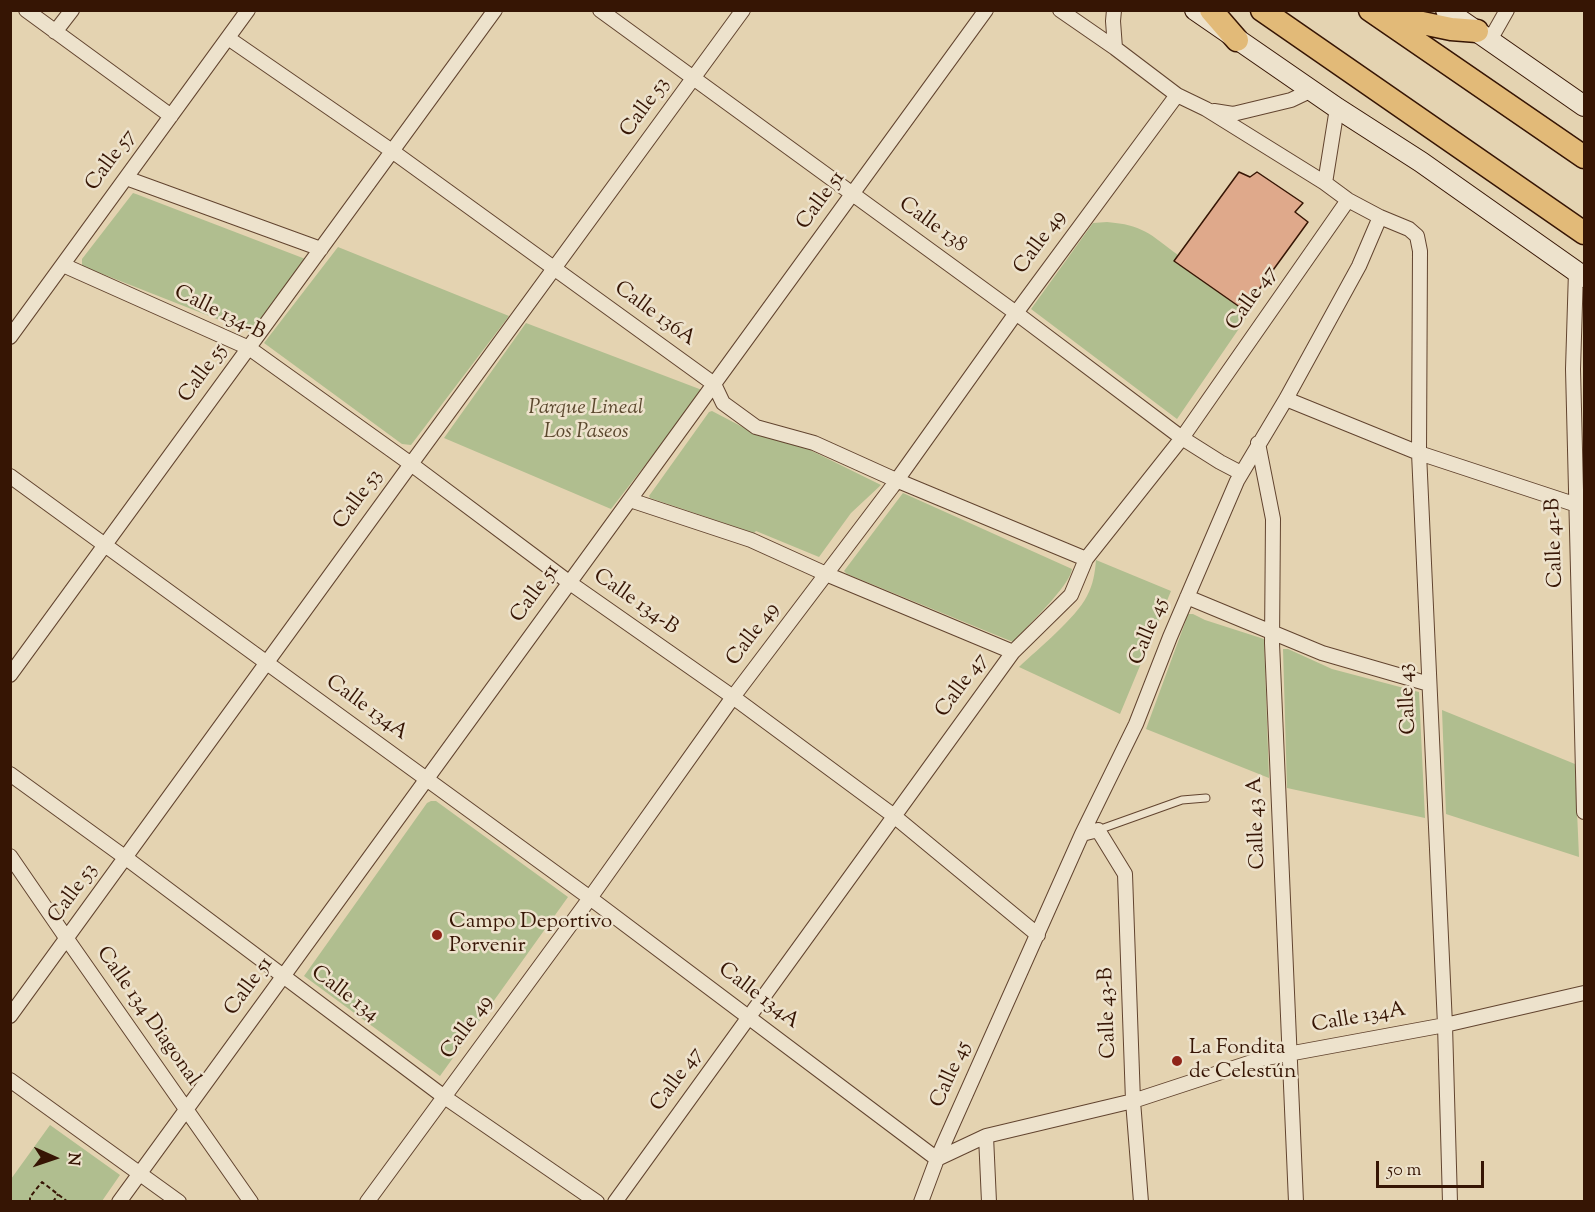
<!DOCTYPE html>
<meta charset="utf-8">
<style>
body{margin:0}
#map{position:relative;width:1595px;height:1212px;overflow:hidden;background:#e4d3b1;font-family:"Sorts Mill Goudy",serif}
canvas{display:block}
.frame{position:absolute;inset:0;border:12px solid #361504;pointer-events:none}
.north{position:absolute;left:24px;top:1128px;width:60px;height:60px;-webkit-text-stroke:4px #ede2cc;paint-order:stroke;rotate:93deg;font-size:16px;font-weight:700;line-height:24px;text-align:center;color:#361504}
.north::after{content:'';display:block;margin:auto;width:21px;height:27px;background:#361504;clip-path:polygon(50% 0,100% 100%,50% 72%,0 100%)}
.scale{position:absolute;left:1376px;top:1161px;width:108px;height:27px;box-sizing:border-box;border:3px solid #361504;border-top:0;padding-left:8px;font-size:18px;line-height:21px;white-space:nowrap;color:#361504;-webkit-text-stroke:4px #ede2cc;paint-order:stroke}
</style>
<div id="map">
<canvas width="1595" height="1212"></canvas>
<div class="frame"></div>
<div class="north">N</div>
<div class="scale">50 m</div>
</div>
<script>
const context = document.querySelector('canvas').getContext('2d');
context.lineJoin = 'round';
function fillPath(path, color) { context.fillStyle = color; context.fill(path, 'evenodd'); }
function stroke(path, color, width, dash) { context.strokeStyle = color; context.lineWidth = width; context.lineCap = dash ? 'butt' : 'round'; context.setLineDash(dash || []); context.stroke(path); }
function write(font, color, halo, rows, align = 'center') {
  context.font = font + ' "Sorts Mill Goudy",serif'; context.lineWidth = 5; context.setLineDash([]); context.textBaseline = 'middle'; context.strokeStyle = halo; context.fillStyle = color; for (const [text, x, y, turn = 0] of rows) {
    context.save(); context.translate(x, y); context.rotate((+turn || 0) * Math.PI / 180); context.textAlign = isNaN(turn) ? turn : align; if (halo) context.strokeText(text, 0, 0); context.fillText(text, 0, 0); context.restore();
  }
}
fillPath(new Path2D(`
 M133,193L136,194L308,260L255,334L82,266V259Z
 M1107,222C1143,225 1150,234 1178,255L1175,262L1249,314L1177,419L1031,309L1093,223Z
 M338,247L509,316L411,445L402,444L264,343Z
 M526,323L702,390L701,393L611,509L444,438Z
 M712,411L754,433L808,449L881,485L851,513L819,557L756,531L754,533L650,498L649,496L709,412Z
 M903,493L1072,569C1070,586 1026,627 1013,642L847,574L844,571Z
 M1096,560L1171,591L1120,714L1019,667C1039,648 1075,619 1087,596C1093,585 1095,573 1096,560Z
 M1186,614H1193L1205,620L1264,639L1269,778L1146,729L1186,620Z
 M1283,649H1288L1332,669L1419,692L1425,818L1287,788Z
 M1442,710L1575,764L1579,857L1446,814Z
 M431,801H436L568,897L440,1076L304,976L427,803Z
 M50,1125L120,1175L102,1201H11V1179Z`), '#b0be8f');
const building = new Path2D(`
 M1239,172L1250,177L1257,172L1303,203L1295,212L1308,222L1244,310L1174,261Z`);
fillPath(building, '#dfa98b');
stroke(building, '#361504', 1.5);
const service = new Path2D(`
 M1098,830L1182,800L1206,798`);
const minor = new Path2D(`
 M26,10L171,116
 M600,10L1016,313L1182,438L1220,462L1241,473
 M1060,10L1115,48L1177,95L1206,109L1325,183
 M1114,10L1113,21L1115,48
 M55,32L72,10
 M228,38L392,151L714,384L723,403L756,427L814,443L896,480L1086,559
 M1490,40L1507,10
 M1214,111L1233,114L1291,100L1312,90
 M126,178L321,249
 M1380,217L1409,229L1417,236L1420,251L1419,453L1445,1025L1450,1202
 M63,265L249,348L411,464L570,583L733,697L894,816L1038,935
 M1576,271L1573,369L1584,812
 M10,337L248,10
 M1286,399L1419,453L1583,507
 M1258,443L1273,519L1272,643L1296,1202
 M10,476L590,898L937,1159
 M630,500L751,540L826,574L1013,652
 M1187,597L1322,653L1429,684
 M10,675L495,10
 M10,774L126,858L443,1096L597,1202
 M1082,834L1098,830L1125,874L1133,1101L1141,1202
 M10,856L67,939L251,1202
 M10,1016L411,464L743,10
 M10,1080L179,1202
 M986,1136L989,1202
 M937,1159L986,1136L1133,1101L1261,1059L1445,1025L1584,993
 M119,1202L986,10
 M367,1202L590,898L733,697L892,487L1016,313L1177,95
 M615,1202L1013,652L1071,595L1086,559L1182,438L1348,200
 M921,1202L937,1159L1082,834L1136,724L1170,637L1237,481L1286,399L1359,266L1380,217L1348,200L1325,183L1337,108`);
const secondary = new Path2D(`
 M1195,10L1337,108L1421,162L1584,277
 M1446,10L1584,106`);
const trunk = new Path2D(`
 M1211,10L1237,40
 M1262,10L1584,233
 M1370,10L1584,157
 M1384,15L1451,29L1477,31`);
stroke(service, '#62442f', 9);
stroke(minor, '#62442f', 16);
stroke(secondary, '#361504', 22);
stroke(trunk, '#361504', 25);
stroke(new Path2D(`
 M30,1202V1197L42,1182L68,1202
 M53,1202L58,1194`), '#361504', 2, [4.5, 3]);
stroke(service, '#ede2cc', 7);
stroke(minor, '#ede2cc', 14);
stroke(secondary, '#ede2cc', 20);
stroke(trunk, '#e2ba78', 22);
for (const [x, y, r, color] of [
 [437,935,6,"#8f2418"],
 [1177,1061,6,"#8f2418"]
]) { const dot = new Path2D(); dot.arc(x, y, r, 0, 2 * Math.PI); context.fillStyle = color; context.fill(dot); stroke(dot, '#ede2cc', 2); }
write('21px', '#361504', '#ede2cc', [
 ["Calle 53",646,108,-54],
 ["Calle 57",112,161,-54],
 ["Calle 51",822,201,-54],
 ["Calle 138",932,226,36],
 ["Calle 49",1041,243,-54],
 ["Calle 47",1253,299,-55],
 ["Calle 134-B",219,314,26],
 ["Calle 136A",654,315,36],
 ["Calle 55",204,374,-54],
 ["Calle 53",359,500,-54],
 ["Calle 41-B",1556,543,-92],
 ["Calle 51",536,594,-54],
 ["Calle 134-B",635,603,35],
 ["Calle 45",1150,632,-68],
 ["Calle 49",754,635,-53],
 ["Calle 47",963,686,-54],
 ["Calle 43",1409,699,-93],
 ["Calle 134A",366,709,36],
 ["Calle 43 A",1258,823,-92],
 ["Calle 53",74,894,-54],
 ["Calle 51",250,987,-54],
 ["Calle 134",344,995,37],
 ["Calle 134A",758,997,37],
 ["Calle 43-B",1109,1013,-92],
 ["Calle 134 Diagonal",147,1017,55],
 ["Calle 134A",1359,1019,-10],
 ["Calle 49",468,1028,-54],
 ["Calle 45",952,1075,-66],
 ["Calle 47",678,1080,-54]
]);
write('italic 21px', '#5b482e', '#ede2cc', [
 ["Parque Lineal",586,409],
 ["Los Paseos",586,433]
]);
write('21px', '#361504', '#ede2cc', [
 ["Campo Deportivo",449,923],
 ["Porvenir",449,947],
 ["La Fondita",1189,1049],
 ["de Celestún",1189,1073]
], 'left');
</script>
